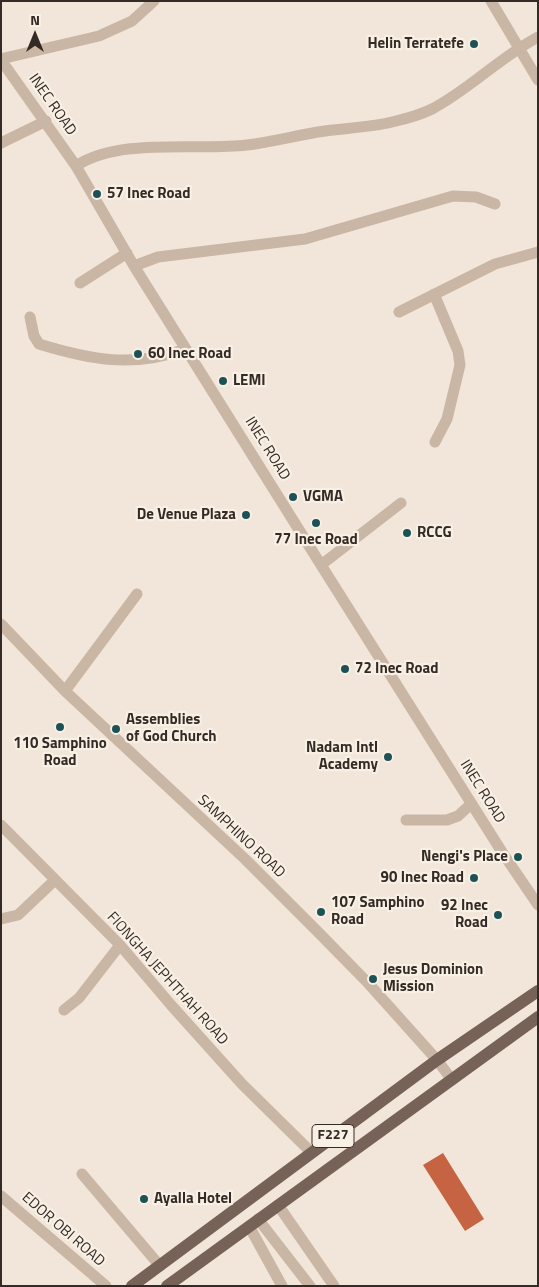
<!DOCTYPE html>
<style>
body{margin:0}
#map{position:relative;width:539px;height:1287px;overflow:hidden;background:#f1e6d9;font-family:"Titillium Web",sans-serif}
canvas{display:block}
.frame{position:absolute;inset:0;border:2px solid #352b26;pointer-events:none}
.north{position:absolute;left:10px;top:10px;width:50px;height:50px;-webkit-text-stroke:4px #f9f0e5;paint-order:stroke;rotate:0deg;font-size:14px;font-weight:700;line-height:20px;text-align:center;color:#352b26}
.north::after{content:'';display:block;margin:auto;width:18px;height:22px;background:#352b26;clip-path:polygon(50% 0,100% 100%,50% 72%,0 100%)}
</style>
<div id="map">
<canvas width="539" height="1287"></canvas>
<div class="frame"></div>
<div class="north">N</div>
</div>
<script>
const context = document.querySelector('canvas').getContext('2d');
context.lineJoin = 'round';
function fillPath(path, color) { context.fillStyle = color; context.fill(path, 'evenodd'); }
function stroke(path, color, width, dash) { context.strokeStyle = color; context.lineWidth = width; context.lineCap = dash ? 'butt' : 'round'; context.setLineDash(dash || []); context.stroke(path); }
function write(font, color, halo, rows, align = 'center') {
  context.font = font + ' "Titillium Web",sans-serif'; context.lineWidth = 4.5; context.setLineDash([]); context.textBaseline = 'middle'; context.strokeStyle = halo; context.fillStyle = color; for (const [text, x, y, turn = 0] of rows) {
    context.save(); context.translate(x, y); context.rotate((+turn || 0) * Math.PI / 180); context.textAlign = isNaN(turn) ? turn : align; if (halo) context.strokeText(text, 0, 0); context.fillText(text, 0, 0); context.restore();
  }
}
fillPath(new Path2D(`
 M443,1153L484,1219L465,1231L423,1165Z`), '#c66342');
stroke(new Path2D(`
 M491,1L538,80
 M1,59L99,36L132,21L154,1
 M1,60L76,166L134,266L321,565L502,852L538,905
 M1,143L46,121
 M76,166C120,137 196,151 247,145C271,142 294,136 318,132C342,128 368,128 392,122C405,119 420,115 432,109C470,89 500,57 538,37
 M134,266L158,257L305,239L453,196L476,197L495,204
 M80,283L127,253
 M434,294L458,351L460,365L447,419L435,442
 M399,312L495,264L538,252
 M30,317L34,336L39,344C91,360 133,368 186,349
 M321,565L401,503
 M1,624L65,691L245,859L317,931L368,983L437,1060L452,1080
 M65,691L137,594
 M406,820H447L458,816L471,804
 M1,825L120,945L171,1005L242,1084L311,1152
 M1,919L18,915L55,880
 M64,1010L79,998L120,945
 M82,1174L160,1266
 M1,1196L106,1286
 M278,1205L334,1286
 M258,1219L310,1286
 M249,1226L282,1286`), '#c9b6a5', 11);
stroke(new Path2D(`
 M132,1286L437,1060L538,991
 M167,1286L538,1017`), '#776257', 12);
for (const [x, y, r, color] of [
 [474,44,5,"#1c5256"],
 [97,194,5,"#1c5256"],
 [138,354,5,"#1c5256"],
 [223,381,5,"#1c5256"],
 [293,497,5,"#1c5256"],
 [246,515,5,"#1c5256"],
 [316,523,5,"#1c5256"],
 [407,533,5,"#1c5256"],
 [345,669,5,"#1c5256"],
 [60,727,5,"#1c5256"],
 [116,729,5,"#1c5256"],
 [388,757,5,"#1c5256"],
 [518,857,5,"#1c5256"],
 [474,878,5,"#1c5256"],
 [321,912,5,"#1c5256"],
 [498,915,5,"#1c5256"],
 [373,979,5,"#1c5256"],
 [144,1199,5,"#1c5256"]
]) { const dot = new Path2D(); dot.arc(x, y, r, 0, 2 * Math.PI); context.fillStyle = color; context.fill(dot); stroke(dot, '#f9f0e5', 2); }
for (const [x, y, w] of [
 [333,1136,42]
]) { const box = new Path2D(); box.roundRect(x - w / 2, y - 11.5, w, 23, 4); context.fillStyle = '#f9f0e5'; context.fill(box); stroke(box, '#352b26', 1); }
write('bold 14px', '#352b26', null, [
 ["F227",333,1136]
]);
write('bold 15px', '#352b26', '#f9f0e5', [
 ["Helin Terratefe",464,44,"right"],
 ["57 Inec Road",107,194],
 ["60 Inec Road",148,354],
 ["LEMI",233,381],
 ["VGMA",303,497],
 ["De Venue Plaza",236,515,"right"],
 ["RCCG",417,533],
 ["77 Inec Road",316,540,"center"],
 ["72 Inec Road",355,669],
 ["Assemblies",126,720],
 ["of God Church",126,737],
 ["110 Samphino",60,744,"center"],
 ["Road",60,761,"center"],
 ["Nadam Intl",378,748,"right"],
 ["Academy",378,765,"right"],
 ["Nengi's Place",508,857,"right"],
 ["90 Inec Road",464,878,"right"],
 ["107 Samphino",331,903],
 ["Road",331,920],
 ["92 Inec",488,906,"right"],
 ["Road",488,923,"right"],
 ["Jesus Dominion",383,970],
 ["Mission",383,987],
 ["Ayalla Hotel",154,1199]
], 'left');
write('15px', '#352b26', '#f9f0e5', [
 ["INEC ROAD",52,105,55],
 ["INEC ROAD",267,449,58],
 ["INEC ROAD",482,792,58],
 ["SAMPHINO ROAD",241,837,43],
 ["FIONGHA JEPHTHAH ROAD",167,979,48],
 ["EDOR OBI ROAD",63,1230,41]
]);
</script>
